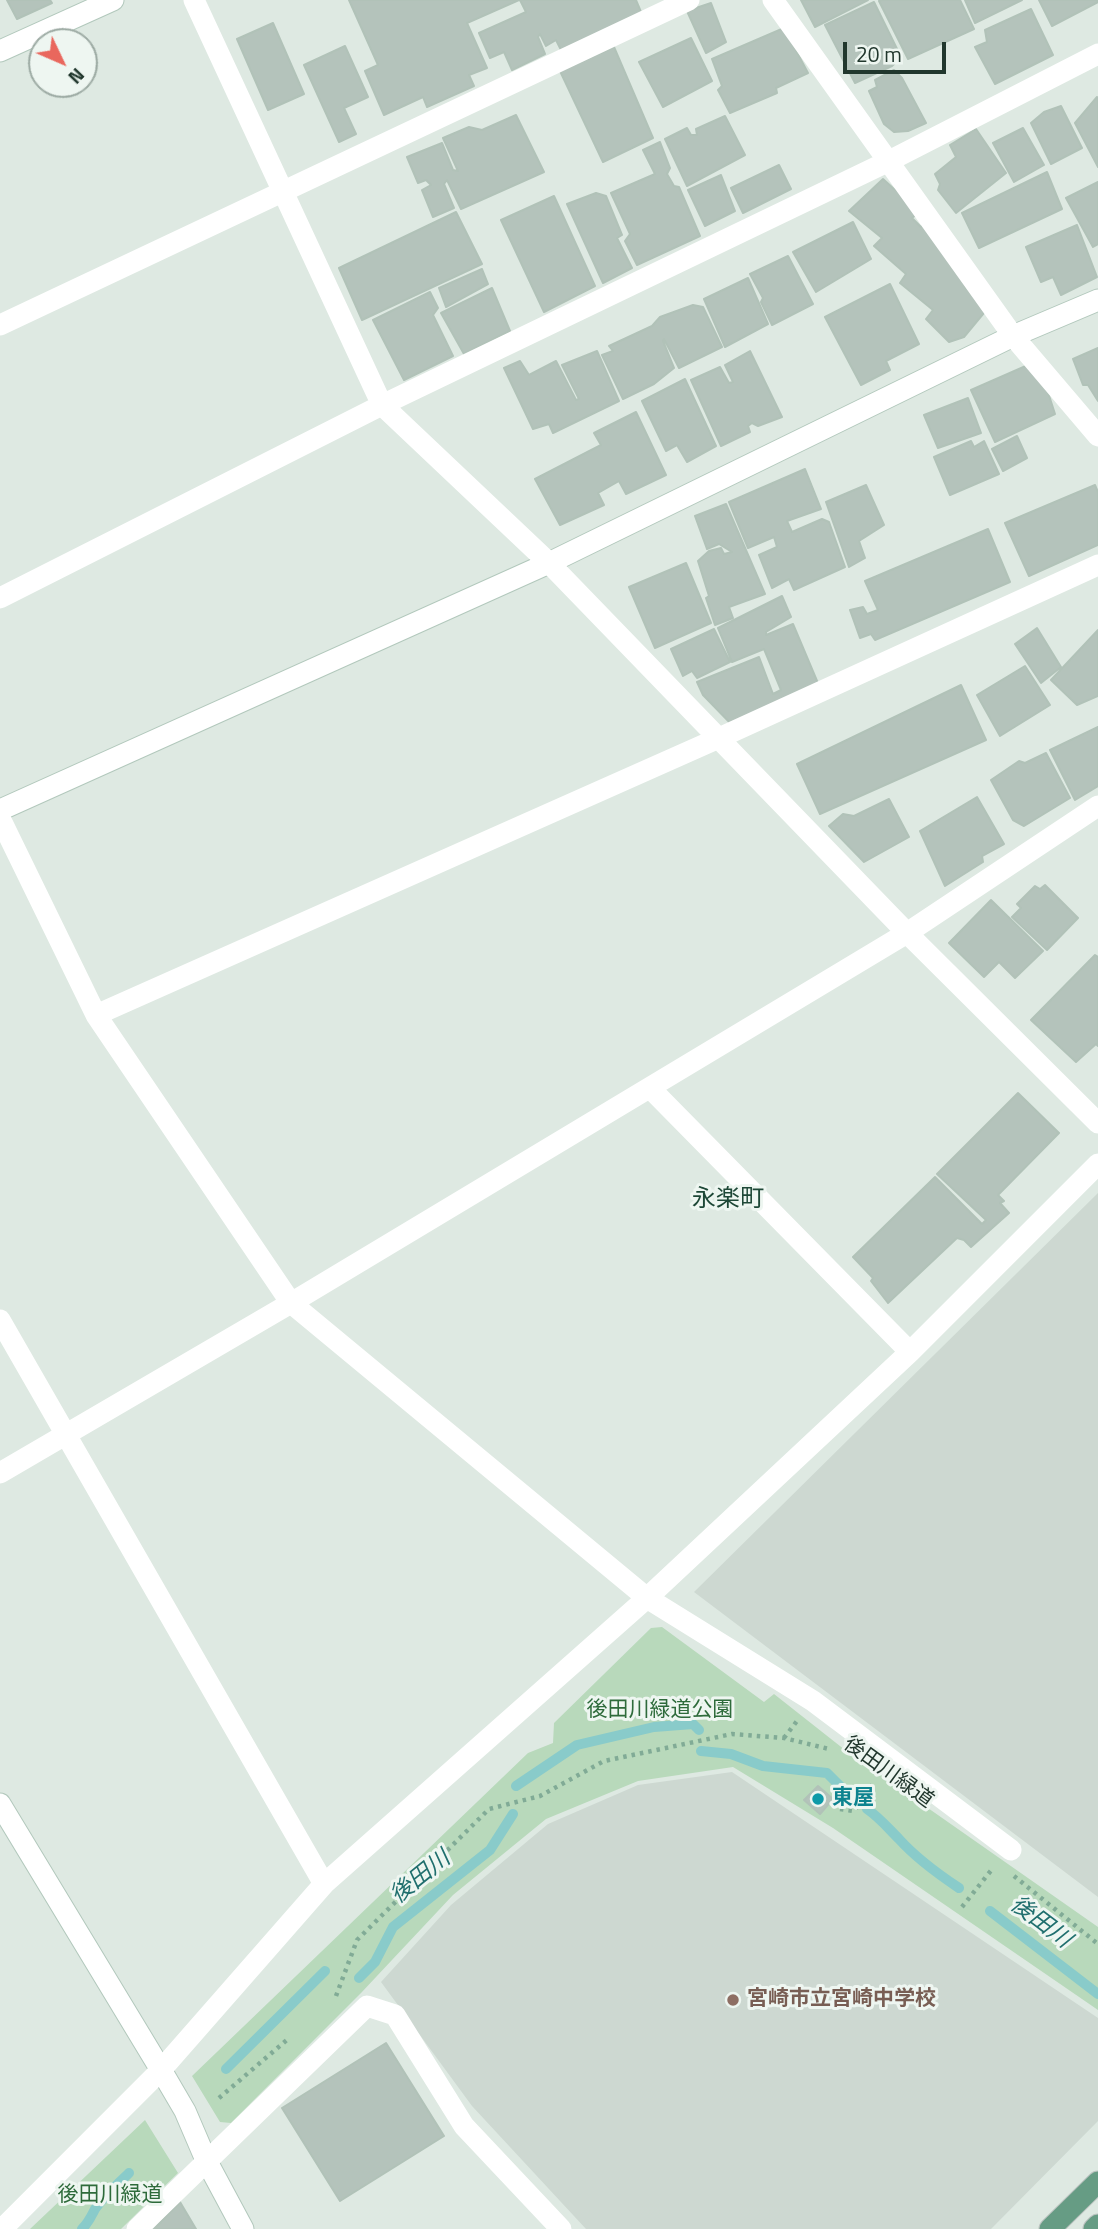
<!DOCTYPE html>
<meta charset="utf-8">
<style>
body{margin:0}
#map{position:relative;width:1098px;height:2229px;overflow:hidden;background:#dee9e2;font-family:"Titillium Web",sans-serif}
canvas{display:block}
.north{position:absolute;left:28px;top:28px;width:70px;height:70px;box-sizing:border-box;background:#eef6f1;border:2px solid #9caaa3;border-radius:50%;rotate:134deg;font-size:19px;font-weight:700;line-height:28px;text-align:center;color:#21372d}
.north::after{content:'';display:block;margin:auto;width:24px;height:32px;background:#e9675d;clip-path:polygon(50% 0,100% 100%,50% 72%,0 100%)}
.scale{position:absolute;left:843px;top:42px;width:103px;height:32px;box-sizing:border-box;border:4px solid #21372d;border-top:0;padding-left:9px;font-size:21px;line-height:24px;white-space:nowrap;color:#21372d;-webkit-text-stroke:5px #eef6f1;paint-order:stroke}
</style>
<div id="map">
<canvas width="1098" height="2229"></canvas>
<div class="north">N</div>
<div class="scale">20 m</div>
</div>
<script>
const context = document.querySelector('canvas').getContext('2d');
context.lineJoin = 'round';
function fillPath(path, color) { context.fillStyle = color; context.fill(path, 'evenodd'); }
function stroke(path, color, width, dash) { context.strokeStyle = color; context.lineWidth = width; context.lineCap = dash ? 'butt' : 'round'; context.setLineDash(dash || []); context.stroke(path); }
function write(font, color, halo, rows, align = 'center') {
  context.font = font + ' "Titillium Web","Noto Sans JP",sans-serif'; context.lineWidth = 6; context.setLineDash([]); context.textBaseline = 'middle'; context.strokeStyle = halo; context.fillStyle = color; for (const [text, x, y, turn = 0] of rows) {
    context.save(); context.translate(x, y); context.rotate((+turn || 0) * Math.PI / 180); context.textAlign = isNaN(turn) ? turn : align; if (halo) context.strokeText(text, 0, 0); context.fillText(text, 0, 0); context.restore();
  }
}
fillPath(new Path2D(`
 M1098,1193V1897L694,1592Z
 M732,1772L1098,2018V2121L991,2229H586L472,2106L381,1982L451,1905L548,1824L638,1785Z`), '#cdd8d1');
fillPath(new Path2D(`
 M662,1627L764,1702L774,1694L845,1750L1098,1927V2010L833,1828L733,1767L638,1781L546,1819L453,1895L361,1993L231,2123L220,2122L192,2076L528,1753L553,1743L554,1723L651,1628Z
 M145,2120L178,2173L121,2229H30Z`), '#b8d9bb');
stroke(new Path2D(`
 M701,1751L731,1754L763,1766L827,1773L850,1796
 M516,1786L577,1745L654,1727L693,1724L699,1730
 M867,1809C880,1818 888,1828 899,1839C916,1858 938,1874 959,1888
 M990,1911L1098,1994
 M359,1978L375,1962L393,1927L490,1850L513,1814
 M226,2069L325,1971
 M82,2229C89,2222 91,2217 95,2209C104,2196 117,2185 129,2173`), '#89cbca', 10);
const building = new Path2D(`
 M7,0H50L52,3L17,19Z
 M349,0H519L467,23L487,68L469,75L474,86L427,107L423,97L384,115L365,71L378,65Z
 M520,0H636L641,12L561,50L556,40L546,46L540,34L538,37L545,54L512,70L504,52L490,58L479,33L526,12Z
 M801,0H868L815,27Z
 M882,0H960L974,29L908,59L879,1Z
 M965,0H1022L975,23Z
 M1039,0H1098V2L1052,26Z
 M874,2L901,57L892,66L855,83L825,25Z
 M711,3L726,42L706,53L687,11Z
 M1031,9L1053,55L995,84L975,47L987,42L985,30Z
 M273,23L304,94L268,110L237,39Z
 M784,28L808,73L776,88L777,93L730,113L718,90L722,86L712,59Z
 M691,38L712,81L663,107L639,62Z
 M345,46L368,97L344,108L356,134L339,142L304,65Z
 M614,47L653,138L603,162L560,71Z
 M894,70L902,78L926,123L908,131L894,132L884,124L869,91L877,87L875,80Z
 M1097,97L1098,98V167L1075,123Z
 M1061,106L1082,148L1051,164L1031,123L1044,112Z
 M516,115L544,172L461,209L447,180L444,184L454,208L433,217L422,190L431,185L426,180L418,183L407,157L442,143L453,170L458,171L443,138L469,127L482,130Z
 M725,116L745,155L687,186L665,139L687,128L691,135H697L696,129Z
 M1023,128L1044,165L1014,182L993,143Z
 M976,129L1006,173L956,213L938,190L940,184L935,174L956,157L950,145Z
 M660,142L670,168L667,174L674,186L679,187L700,236L637,265L625,241L630,234L611,193L655,174L643,150Z
 M779,165L791,189L743,213L731,188Z
 M1047,172L1062,209L979,248L962,213Z
 M721,175L735,211L705,226L688,190Z
 M883,179L894,189L899,190L917,214L912,218L921,227L923,225L970,281L965,287L988,308L964,337L949,342L926,319L933,310L900,283L906,274L874,246L882,238L849,211Z
 M1098,182V244L1093,247L1066,198Z
 M596,193L606,196L622,235L617,238L632,268L603,283L567,204Z
 M554,196L595,286L544,312L501,220Z
 M456,212L482,264L362,320L339,268Z
 M853,222L871,259L816,292L793,252Z
 M1077,225L1097,277L1061,295L1053,277L1041,282L1026,247Z
 M788,256L813,304L772,325L761,302L763,298L750,274Z
 M482,269L488,284L446,307L439,288Z
 M748,278L768,324L725,347L704,299Z
 M890,284L919,344L886,361L890,370L861,385L825,317Z
 M492,288L510,331L464,354L441,313Z
 M430,292L438,308L433,315L453,356L404,380L373,320Z
 M693,305L703,307L722,347L679,368L664,339L663,341L674,368L654,384L623,399L602,355L613,351L609,346L652,326L660,317Z
 M1098,348V401L1088,385H1083L1073,359Z
 M597,351L619,401L553,433L549,424L533,429L504,368L520,361L529,375L556,361L576,400L579,399L562,365Z
 M750,351L782,417L758,426L752,423L748,426L750,432L721,446L691,380L720,367L729,383L733,382L725,365Z
 M1028,365L1044,380L1055,414L995,442L971,390Z
 M685,379L716,446L687,462L677,445L666,451L642,401Z
 M968,398L981,433L938,448L924,415Z
 M636,412L666,475L626,494L619,481L598,493L604,505L560,525L535,479L601,445L594,433Z
 M1017,436L1027,458L1003,471L992,449Z
 M971,441L974,447L984,441L999,474L950,495L934,457Z
 M805,469L821,509L787,521L792,532L822,519L829,522L845,567L794,590L789,579L772,588L759,555L777,547L774,537L748,548L729,502Z
 M866,485L884,525L859,541L865,558L849,567L826,502Z
 M1095,485L1098,492V545L1029,576L1005,523Z
 M726,504L765,594L729,607L733,618L715,625L706,598L709,596L698,561L709,551L721,548L724,554L732,552L719,544L707,549L695,516Z
 M988,529L1010,582L875,640L871,634L860,638L850,610L863,607L867,614L878,610L865,581Z
 M686,563L711,623L655,648L629,587Z
 M782,596L791,617L766,632V635L793,624L820,688L735,728L703,695L697,682L759,657L773,694L781,690L764,649L732,662L718,628Z
 M1037,628L1061,667L1041,683L1015,644Z
 M714,629L730,662L697,678L692,671L683,676L671,649Z
 M1098,630V696L1077,705L1051,680Z
 M1025,666L1050,705L1000,736L977,695Z
 M961,685L986,740L820,814L797,764Z
 M1098,727V786L1075,800L1050,750Z
 M1046,753L1070,798L1024,826L1013,820L991,780L1019,761L1025,763Z
 M977,797L1004,844L982,856L983,862L945,886L920,831Z
 M889,799L909,837L864,862L829,826L843,814L854,816Z
 M1045,885L1078,918L1047,950L1012,917L1021,908L1017,904L1035,886L1040,889Z
 M991,900L1043,951L1015,978L999,962L984,977L949,943Z
 M1095,955L1098,957V1046L1096,1044L1076,1062L1031,1020Z
 M1018,1093L1059,1133L998,1195L1004,1201L1000,1203L1009,1213L971,1247L964,1240L957,1238L888,1303L871,1281L873,1278L853,1257L935,1177L982,1224L986,1220L937,1174Z
 M818,1786L833,1799L820,1814L804,1800Z
 M386,2043L444,2136L340,2201L282,2108Z
 M180,2202L196,2229H154Z`);
fillPath(building, '#b4c3bb');
stroke(building, '#b1c2b8', 2);
const secondary = new Path2D(`
 M0,51L113,0
 M0,810L549,563L1013,336L1098,300
 M0,1804L161,2070L185,2111L206,2160L243,2229`);
const primary = new Path2D(`
 M1050,2229L1098,2182
 M1094,2229L1098,2225`);
stroke(secondary, '#b2c8bc', 23);
stroke(primary, '#bcc3c0', 23);
stroke(new Path2D(`
 M784,1738L797,1721
 M840,1809L854,1811L874,1782
 M1014,1876L1098,1944
 M962,1907L993,1868
 M336,1996L357,1940L489,1809L540,1796L604,1761L732,1734L784,1738L829,1749
 M219,2098L288,2039`), '#81ab96', 4.5, [3.5, 5]);
stroke(new Path2D(`
 M194,0L382,405L549,563L907,933L1098,1123
 M773,0L1013,336L1098,436
 M0,325L689,0
 M0,598L382,405L889,161L1098,54
 M0,818L96,1015L291,1303L647,1598L813,1701L1011,1850
 M96,1015L719,738L1098,565
 M650,1088L910,1352
 M0,1320L324,1884
 M0,1473L291,1303L907,933L1098,806
 M2,2229L161,2070L324,1884L647,1598L910,1352L1098,1164
 M137,2229L367,2006L395,2015L464,2126L561,2229`), '#fff', 21);
stroke(secondary, '#fff', 21);
stroke(primary, '#669c84', 21);
for (const [x, y, r, color] of [
 [818,1799,7,"#0f9aa8"],
 [733,2000,7,"#8d6e63"]
]) { const dot = new Path2D(); dot.arc(x, y, r, 0, 2 * Math.PI); context.fillStyle = color; context.fill(dot); stroke(dot, '#eef6f1', 2.5); }
write('21px', '#2e6b3b', '#eef6f1', [
 ["後田川緑道公園",660,1711],
 ["後田川緑道",110,2196]
]);
write('21px', '#21372d', '#eef6f1', [
 ["後田川緑道",888,1773,36]
]);
write('bold 21px', '#0d838f', '#eef6f1', [
 ["東屋",832,1799]
], 'left');
write('bold 21px', '#785e54', '#eef6f1', [
 ["宮崎市立宮崎中学校",747,2000]
], 'left');
write('italic 23px', '#206f6e', '#eef6f1', [
 ["後田川",421,1878,-39],
 ["後田川",1040,1923,37]
]);
write('24px', '#1e4837', '#eef6f1', [
 ["永楽町",728,1200]
]);
</script>
